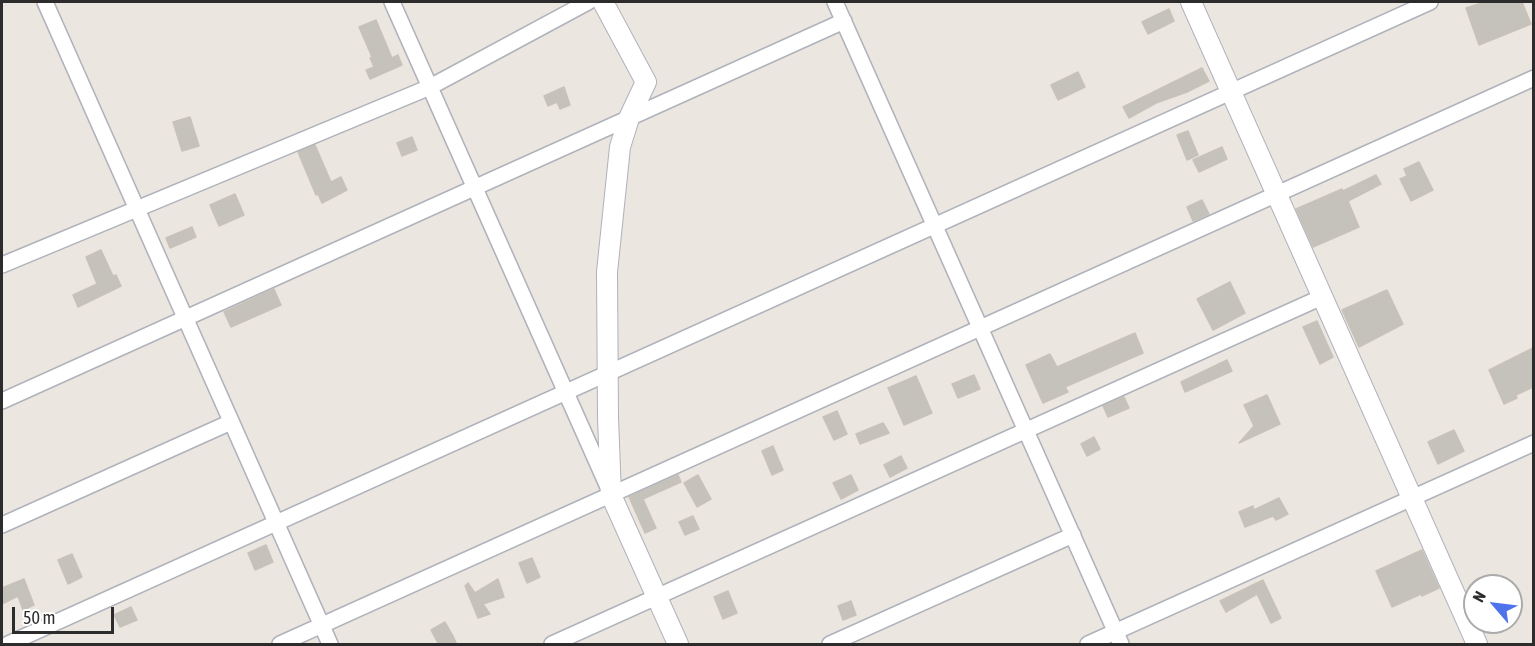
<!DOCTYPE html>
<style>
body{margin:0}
#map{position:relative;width:1535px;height:646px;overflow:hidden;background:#ece6e0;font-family:"Asap Condensed",sans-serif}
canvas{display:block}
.frame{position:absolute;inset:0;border:3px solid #2c2c2c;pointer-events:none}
.north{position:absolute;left:1463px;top:574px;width:60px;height:60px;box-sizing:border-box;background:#fff;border:2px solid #ababab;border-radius:50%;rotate:298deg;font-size:16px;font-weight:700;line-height:24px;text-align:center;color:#2c2c2c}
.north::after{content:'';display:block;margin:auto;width:21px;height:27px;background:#4f73eb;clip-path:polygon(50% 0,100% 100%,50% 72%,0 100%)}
.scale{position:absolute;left:12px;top:607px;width:102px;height:27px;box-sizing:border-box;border:3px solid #2c2c2c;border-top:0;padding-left:8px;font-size:18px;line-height:21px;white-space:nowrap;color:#2c2c2c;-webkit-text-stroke:4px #fff;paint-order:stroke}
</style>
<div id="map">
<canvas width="1535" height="646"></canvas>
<div class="frame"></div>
<div class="north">N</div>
<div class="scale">50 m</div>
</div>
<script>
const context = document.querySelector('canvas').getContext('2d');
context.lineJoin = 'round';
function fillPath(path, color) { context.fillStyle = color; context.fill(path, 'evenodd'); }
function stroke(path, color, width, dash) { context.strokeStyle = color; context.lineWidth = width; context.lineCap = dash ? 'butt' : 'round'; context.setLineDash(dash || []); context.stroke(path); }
const building = new Path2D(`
 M1485,2H1522L1531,24L1479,45L1466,8Z
 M1169,9L1174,21L1148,34L1142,22Z
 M376,20L392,58L398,55L402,65L370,79L366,70L374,67L370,58L372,57L359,27Z
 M1202,68L1209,81L1187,92L1156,103L1129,118L1123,107Z
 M1078,72L1085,87L1058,100L1051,85Z
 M564,87L570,105L560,109L557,102L548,106L544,96Z
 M190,117L199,146L182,151L173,122Z
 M1188,131L1198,155L1187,160L1177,135Z
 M412,137L417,150L402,156L397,143Z
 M315,145L331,182L341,177L347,190L322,203L318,194L316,195L298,152Z
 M1222,147L1227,159L1199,172L1193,160Z
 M1419,162L1433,190L1411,201L1400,179L1407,176L1404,169Z
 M1376,175L1381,184L1348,201L1359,227L1313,247L1296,209L1342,189L1343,191Z
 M235,194L244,215L219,226L210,205Z
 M1202,200L1209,214L1193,221L1187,207Z
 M192,227L196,237L170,248L166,238Z
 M101,250L113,276L116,275L121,286L78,307L73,295L97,284L86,257Z
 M1230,282L1245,313L1213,330L1197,299Z
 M274,289L281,305L231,327L224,312Z
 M1387,290L1403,324L1359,347L1342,310Z
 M1317,321L1333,357L1320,364L1303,327Z
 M1135,333L1143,353L1065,387L1068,392L1043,403L1026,365L1050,354L1057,367Z
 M1533,348V387L1516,395L1517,398L1504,404L1489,370Z
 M1227,360L1232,371L1185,392L1181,382Z
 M974,375L980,389L958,398L952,384Z
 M916,376L932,413L904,425L888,388Z
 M1267,395L1280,424L1239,443L1254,426L1244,405Z
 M1124,397L1129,408L1108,417L1103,406Z
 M837,411L847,434L834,440L823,417Z
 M883,423L889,433L860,444L856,434Z
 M1454,430L1464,451L1438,464L1428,442Z
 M1094,437L1100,449L1087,456L1081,444Z
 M773,446L783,470L772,475L762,451Z
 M901,456L907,468L890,477L884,465Z
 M678,475L681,482L643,499L656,528L645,533L629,497Z
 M698,475L711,499L697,507L684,483Z
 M851,475L858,490L841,499L833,483Z
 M1279,498L1288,514L1276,520L1273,516L1245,527L1239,512L1253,506L1254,510Z
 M693,516L699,529L685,535L679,522Z
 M266,545L273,562L255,570L248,553Z
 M1422,550L1439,588L1422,596L1421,594L1392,607L1376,571Z
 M72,554L82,577L68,584L58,560Z
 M532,558L540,577L527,583L519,563Z
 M24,579L34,605L23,610L18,596L2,604V588Z
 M498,579L504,597L483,604L490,614L478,618L465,586L468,583L475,593Z
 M1263,580L1281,618L1271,623L1257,594L1226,612L1220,601Z
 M728,591L737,613L723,619L714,597Z
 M851,601L856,615L843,620L838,606Z
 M131,607L137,620L120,627L114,615Z
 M445,622L453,636L457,645H439L431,630Z`);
fillPath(building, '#c5c1bb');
stroke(building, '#c8c2b9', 1.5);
const minor = new Path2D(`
 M45,2L330,644
 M392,2L608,487
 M835,2L1121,644
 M2,265L430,87L588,2
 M2,401L844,21
 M2,525L231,422
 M8,644L1430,2
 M280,644L1534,78
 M552,644L1322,297
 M830,644L1073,535
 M1088,644L1534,443`);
const tertiary = new Path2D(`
 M603,2L646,82L629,118L620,147L607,272L608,418L611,495L678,644
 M1191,2L1477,644`);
stroke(minor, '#b0b2bb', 18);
stroke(tertiary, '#b0b2bb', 22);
stroke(minor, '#fff', 15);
stroke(tertiary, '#fff', 20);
</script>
